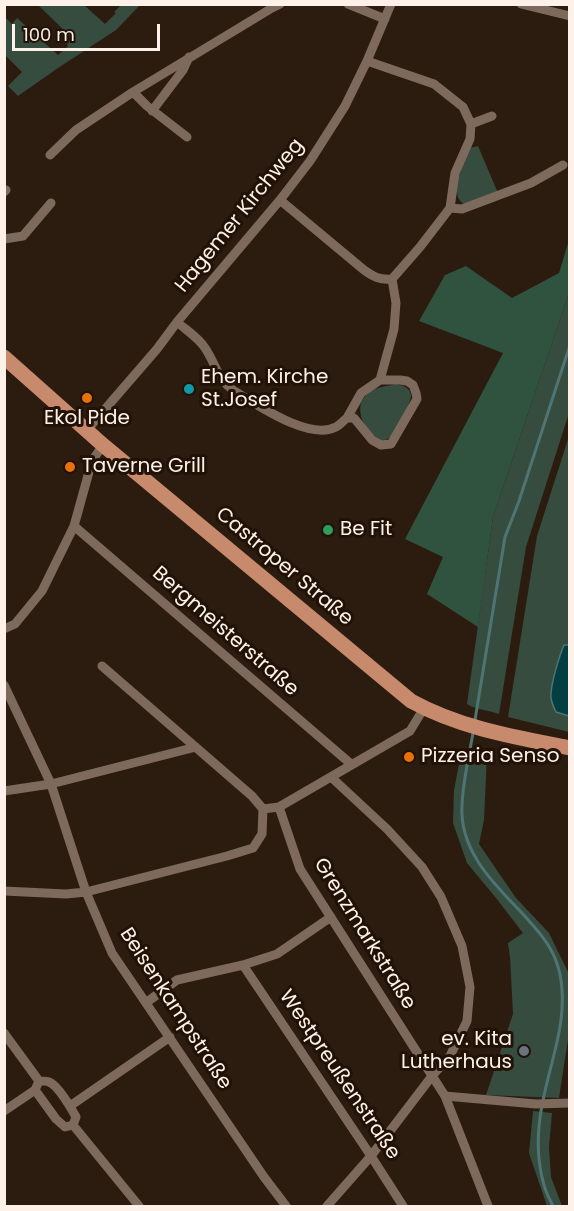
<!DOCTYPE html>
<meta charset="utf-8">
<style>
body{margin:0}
#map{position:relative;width:574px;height:1211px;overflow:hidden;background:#2c1b0f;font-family:Poppins,sans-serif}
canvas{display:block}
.frame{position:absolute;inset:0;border:6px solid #fdf1e9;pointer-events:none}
.scale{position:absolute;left:12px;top:24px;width:148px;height:27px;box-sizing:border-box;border:3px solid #fdf1e9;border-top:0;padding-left:8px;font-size:18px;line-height:21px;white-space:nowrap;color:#fdf1e9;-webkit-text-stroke:4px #221206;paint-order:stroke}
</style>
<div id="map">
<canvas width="574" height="1211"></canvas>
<div class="frame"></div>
<div class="scale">100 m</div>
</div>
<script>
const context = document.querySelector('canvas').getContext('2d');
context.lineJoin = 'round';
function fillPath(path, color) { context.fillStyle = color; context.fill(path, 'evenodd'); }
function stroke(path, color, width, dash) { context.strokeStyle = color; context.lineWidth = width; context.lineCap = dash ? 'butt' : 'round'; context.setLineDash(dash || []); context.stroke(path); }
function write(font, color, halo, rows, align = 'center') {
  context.font = font + ' Poppins,sans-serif'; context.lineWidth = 6; context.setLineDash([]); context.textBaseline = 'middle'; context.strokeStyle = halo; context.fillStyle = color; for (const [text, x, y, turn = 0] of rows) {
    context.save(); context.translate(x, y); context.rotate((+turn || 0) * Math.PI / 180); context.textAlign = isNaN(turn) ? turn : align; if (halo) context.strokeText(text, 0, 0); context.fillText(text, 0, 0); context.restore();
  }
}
fillPath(new Path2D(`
 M38,5H84L105,24L116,13L114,12L120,6L119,5H140L116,30L58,68L18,96L8,86L22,72L5,55V17L12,24L17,18L58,55L68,46L67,44L72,38Z
 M478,146L498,193L466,205C446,197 464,162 470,148Z
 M569,293V413L526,547L499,714C489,710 476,710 467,704L493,517Z
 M396,384C403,385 410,388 411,395C412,402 396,429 392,435C389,439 387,439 383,441C369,435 357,419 361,403C363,399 365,395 369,392C376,387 388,386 396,384Z
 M569,436V732L508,717L537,536Z
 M462,749L487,755L484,820L479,844L516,898L549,933L569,974V1033L559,1098L486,1095L513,1014L510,957L508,943L523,933L496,898L467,863L453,823L454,790Z
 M533,1111L552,1113L549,1147L551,1177L562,1206H547L529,1153Z`), '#354c3f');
fillPath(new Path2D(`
 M569,240V293L493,517L478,627L427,594L443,557L405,539L503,353L419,321L445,275L466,266L512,298L559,273Z`), '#2f533f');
const water = new Path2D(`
 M564,645H569V716L556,712C553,706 550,700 551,693C552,680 559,657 564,645Z`);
fillPath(water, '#053e42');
stroke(water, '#4f7474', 1.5);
stroke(new Path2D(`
 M475,720L505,537L519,501L570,345
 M473,733C469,756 463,781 462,805C459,850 493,883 522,913C539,932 554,947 560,974C570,1025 546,1069 540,1118C537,1140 538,1164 544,1185C546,1193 550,1200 553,1206`), '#4f7474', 3);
stroke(new Path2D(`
 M348,4L385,19
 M521,4L570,16
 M133,92L147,106L187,137
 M152,111L183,70L189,57
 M471,124L492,116
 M50,155L76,130L133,92L272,8L280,4
 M4,192L6,190
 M280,200L364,270C374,277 379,280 392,279L420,247L450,208L455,173L470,139L471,124L463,107L434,84L367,61
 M450,208L462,209L531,183L563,165
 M4,239L23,236L51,203
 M177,322C186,330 199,338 205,348C216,364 217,379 234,391C258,405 309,441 336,427C340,425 344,420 347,418H354L372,440L381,445L391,444L417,399L416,393L413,385L407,381L400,380H380L361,393L347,418
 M380,380L394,329L396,303L392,279
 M87,430L157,349L177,322L280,200L310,161L345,106L367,61L391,4
 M74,526L351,764
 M4,629L15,624L42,591L74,526L92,461L103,445
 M102,666L252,796L263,809
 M4,685L51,784L86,892L112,953L264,1177L286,1206
 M4,791L51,784L196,747
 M279,807L300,869L445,1096L488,1206
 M4,891L66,894L86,892L227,856L253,848L262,834L263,809L279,807L410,731L424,708
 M243,965L371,1156L403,1206
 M147,1002L177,980L243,965L277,954L331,917
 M4,1033L39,1081
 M39,1081C40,1081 48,1081 49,1082C59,1086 71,1108 76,1117L73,1125L65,1127L56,1119L35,1090Z
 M445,1096L536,1104L570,1103
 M70,1106L170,1037
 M4,1111L35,1090
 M73,1125L139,1206
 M327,1206L371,1156L432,1076L450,1056L467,1021L470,987L462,946L441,897L422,867L387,829L331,777`), '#7e6a5c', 9);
stroke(new Path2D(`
 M4,357L103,445L411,701C460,728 515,737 570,748`), '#c88a6d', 15);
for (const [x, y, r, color] of [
 [189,389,6,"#0f9aa8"],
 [87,398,6,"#e8710a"],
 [70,467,6,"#e8710a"],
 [328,530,6,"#2e9e5b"],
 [409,757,6,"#e8710a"],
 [524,1051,6,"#6b7280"]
]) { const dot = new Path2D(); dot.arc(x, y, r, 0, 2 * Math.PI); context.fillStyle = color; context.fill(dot); stroke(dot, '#221206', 2); }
write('20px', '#fdf1e9', '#221206', [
 ["Hagemer Kirchweg",240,216,-51],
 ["Castroper Straße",284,567,40],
 ["Bergmeisterstraße",225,632,41],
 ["Grenzmarkstraße",364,934,58],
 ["Beisenkampstraße",175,1009,57],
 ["Westpreußenstraße",339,1075,56]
]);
write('20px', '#fdf1e9', '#221206', [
 ["Ehem. Kirche",201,378],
 ["St.Josef",201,401],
 ["Ekol Pide",87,419,"center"],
 ["Taverne Grill",82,467],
 ["Be Fit",340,530],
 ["Pizzeria Senso",421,757],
 ["ev. Kita",512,1040,"right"],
 ["Lutherhaus",512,1063,"right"]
], 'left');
</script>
